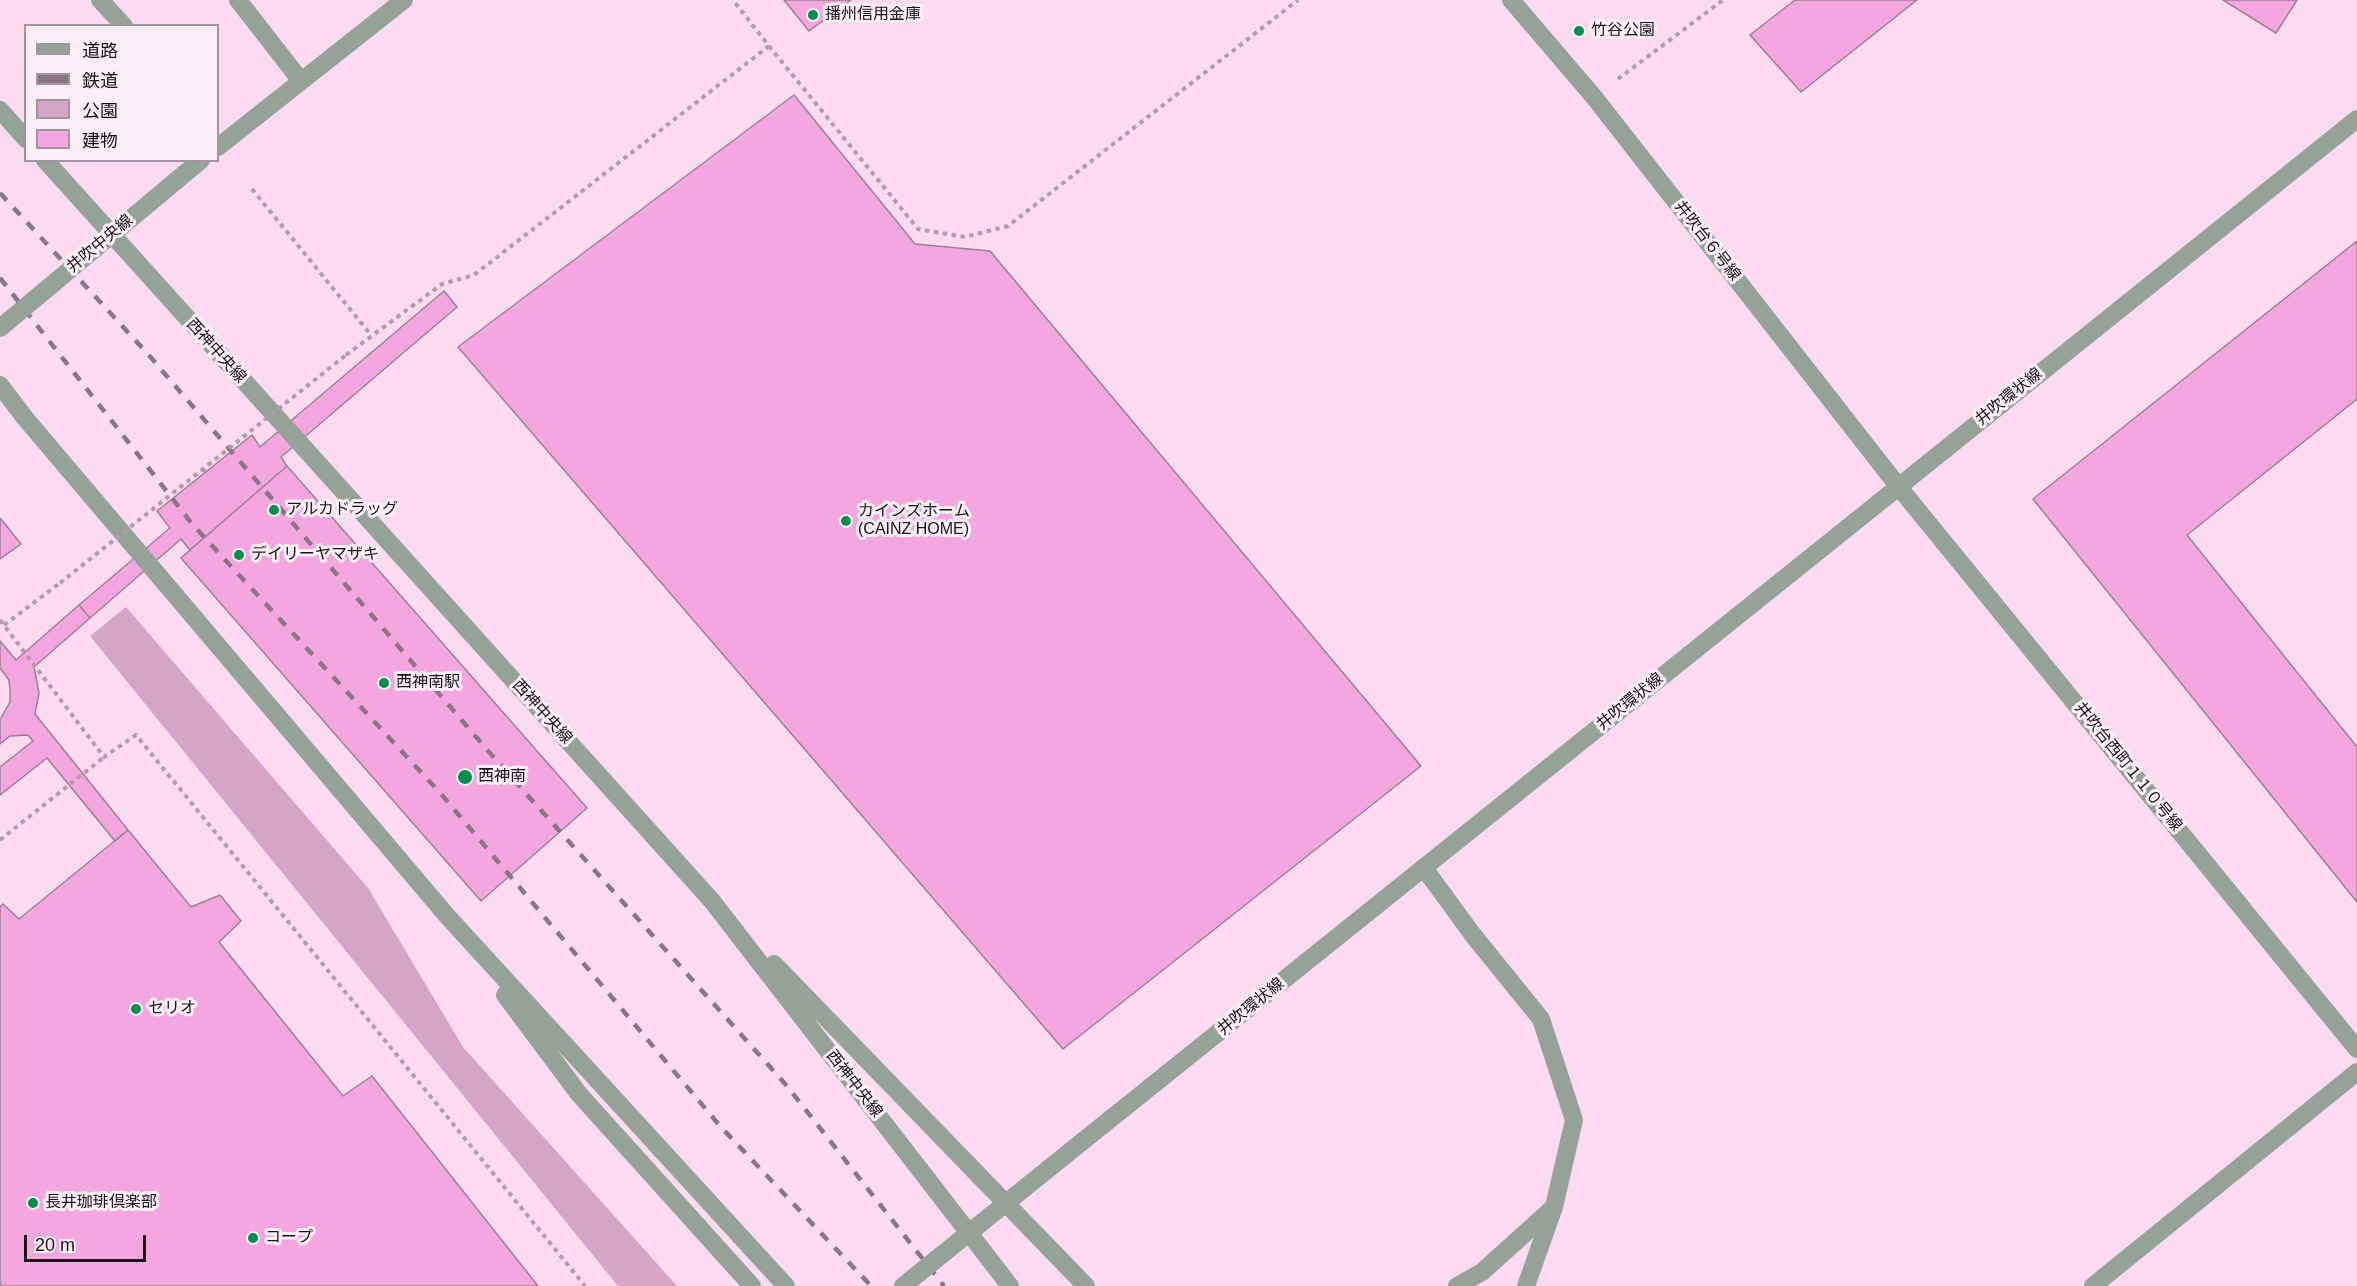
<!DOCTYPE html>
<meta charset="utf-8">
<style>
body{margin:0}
#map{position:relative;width:2357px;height:1286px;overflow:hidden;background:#fcdbf1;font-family:Arial,"Noto Sans JP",sans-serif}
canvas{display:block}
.legend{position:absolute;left:24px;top:24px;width:195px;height:138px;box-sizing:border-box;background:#fceff8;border:2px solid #a2969e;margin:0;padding:8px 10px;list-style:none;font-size:18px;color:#1b1018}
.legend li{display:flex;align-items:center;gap:12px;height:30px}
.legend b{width:30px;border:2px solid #a2969e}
.scale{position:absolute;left:24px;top:1235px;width:122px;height:27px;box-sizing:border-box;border:3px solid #1b1018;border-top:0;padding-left:8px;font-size:18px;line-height:21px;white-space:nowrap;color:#1b1018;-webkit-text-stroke:4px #fceff8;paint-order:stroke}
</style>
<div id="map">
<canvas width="2357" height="1286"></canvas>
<ul class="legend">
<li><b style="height:8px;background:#95a298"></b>道路</li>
<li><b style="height:8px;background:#8b7584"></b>鉄道</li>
<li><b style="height:16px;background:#d4a5c6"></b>公園</li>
<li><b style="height:16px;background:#f4a7de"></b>建物</li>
</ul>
<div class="scale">20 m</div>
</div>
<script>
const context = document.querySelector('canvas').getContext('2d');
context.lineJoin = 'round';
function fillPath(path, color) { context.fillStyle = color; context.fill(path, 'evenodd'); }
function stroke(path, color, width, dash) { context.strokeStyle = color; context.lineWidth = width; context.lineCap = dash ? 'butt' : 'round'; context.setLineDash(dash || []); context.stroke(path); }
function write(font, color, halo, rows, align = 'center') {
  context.font = font + ' Arial,"Noto Sans JP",sans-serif'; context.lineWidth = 6; context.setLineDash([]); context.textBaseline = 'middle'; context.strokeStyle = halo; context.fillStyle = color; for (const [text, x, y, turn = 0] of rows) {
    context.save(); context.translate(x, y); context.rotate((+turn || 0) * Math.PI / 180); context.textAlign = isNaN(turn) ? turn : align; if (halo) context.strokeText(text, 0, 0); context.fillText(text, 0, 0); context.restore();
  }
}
fillPath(new Path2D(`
 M126,607L368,888L463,1047L677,1286H618L90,636Z`), '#d4a5c6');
const building = new Path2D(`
 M784,0H851L809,31Z
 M1795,0H1917L1801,92L1750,35Z
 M2223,0H2297L2276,33Z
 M794,95L915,244L990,251L1421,766L1063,1049L458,347Z
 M2357,241V399L2187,535L2357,747V902L2033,499Z
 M444,291L457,307L281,457L287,466L190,550L181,539L90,618L79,605L170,528L157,511L252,435L260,447Z
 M287,466L587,808L481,901L181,558Z
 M0,518L21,544L0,559Z
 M79,605L90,618L34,667L39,693L35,714L128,830L115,841L47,758L0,795V767L33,741L28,735L10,736L0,744V720L10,702V691L9,680L0,668V641L16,660Z
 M128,830L191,907L220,895L241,921L219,942L343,1096L372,1076L538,1286H2L0,1284V907L3,904L19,919Z`);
fillPath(building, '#f4a7de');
stroke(building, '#9d7f94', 1.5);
stroke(new Path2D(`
 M769,46L918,229L965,237L1008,226L1298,0
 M1618,79L1723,0
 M252,189L371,335
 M346,355L442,284L474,275L769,46L733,0
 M203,469L205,472
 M0,620L104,757L136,735L585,1286
 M4,625L60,583
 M0,840L104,757`), '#b49aab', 4, [4.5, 4.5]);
stroke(new Path2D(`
 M100,0L124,26
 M238,0L301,81
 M1511,0L1594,97L1898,486L2357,1049
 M0,110L26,139
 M218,147L404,0
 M45,160L712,901L1010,1286
 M177,180L201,160
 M0,385L25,418L448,917L786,1286
 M1424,868L1473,935L1541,1019L1574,1120L1554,1207L1526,1286
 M774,964L1086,1286
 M505,995L579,1094L752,1286
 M1083,1141L2357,119
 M1457,1286L1482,1272L1553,1208
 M2093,1286L2357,1072`), '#95a298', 18);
stroke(new Path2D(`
 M0,193L147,353L489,752L787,1086L944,1286
 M0,278L193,525L442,795L720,1126L871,1286`), '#8b7584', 4.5, [10, 10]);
stroke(new Path2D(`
 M60,583L346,355`), '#b49aab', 4, [4.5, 4.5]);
stroke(new Path2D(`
 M0,328L177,180
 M903,1286L1083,1141`), '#95a298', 18);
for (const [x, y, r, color] of [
 [813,15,6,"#018e4c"],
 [1579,31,6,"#018e4c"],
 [274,510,6,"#018e4c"],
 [846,521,6,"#018e4c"],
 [239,555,6,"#018e4c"],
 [384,683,6,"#018e4c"],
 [465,777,8,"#018e4c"],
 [136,1009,6,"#018e4c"],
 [33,1203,6,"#018e4c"],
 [253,1238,6,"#018e4c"]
]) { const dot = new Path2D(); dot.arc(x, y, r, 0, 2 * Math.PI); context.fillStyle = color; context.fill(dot); stroke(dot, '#fceff8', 2); }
write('16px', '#1b1018', '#fceff8', [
 ["播州信用金庫",825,15],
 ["竹谷公園",1591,31],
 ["アルカドラッグ",286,510],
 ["カインズホーム",858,512],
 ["(CAINZ HOME)",858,530],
 ["デイリーヤマザキ",251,555],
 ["西神南駅",396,683],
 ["西神南",478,777],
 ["セリオ",148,1009],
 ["長井珈琲倶楽部",45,1203],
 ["コープ",265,1238]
], 'left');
write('16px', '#1b1018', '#fceff8', [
 ["井吹台６号線",1707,241,52],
 ["井吹中央線",100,244,-40],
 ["西神中央線",216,351,48],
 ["井吹環状線",2009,397,-39],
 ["井吹環状線",1630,702,-39],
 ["西神中央線",542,712,48],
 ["井吹台西町１１０号線",2128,767,51],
 ["井吹環状線",1251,1007,-39],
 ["西神中央線",854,1084,52]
]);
</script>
